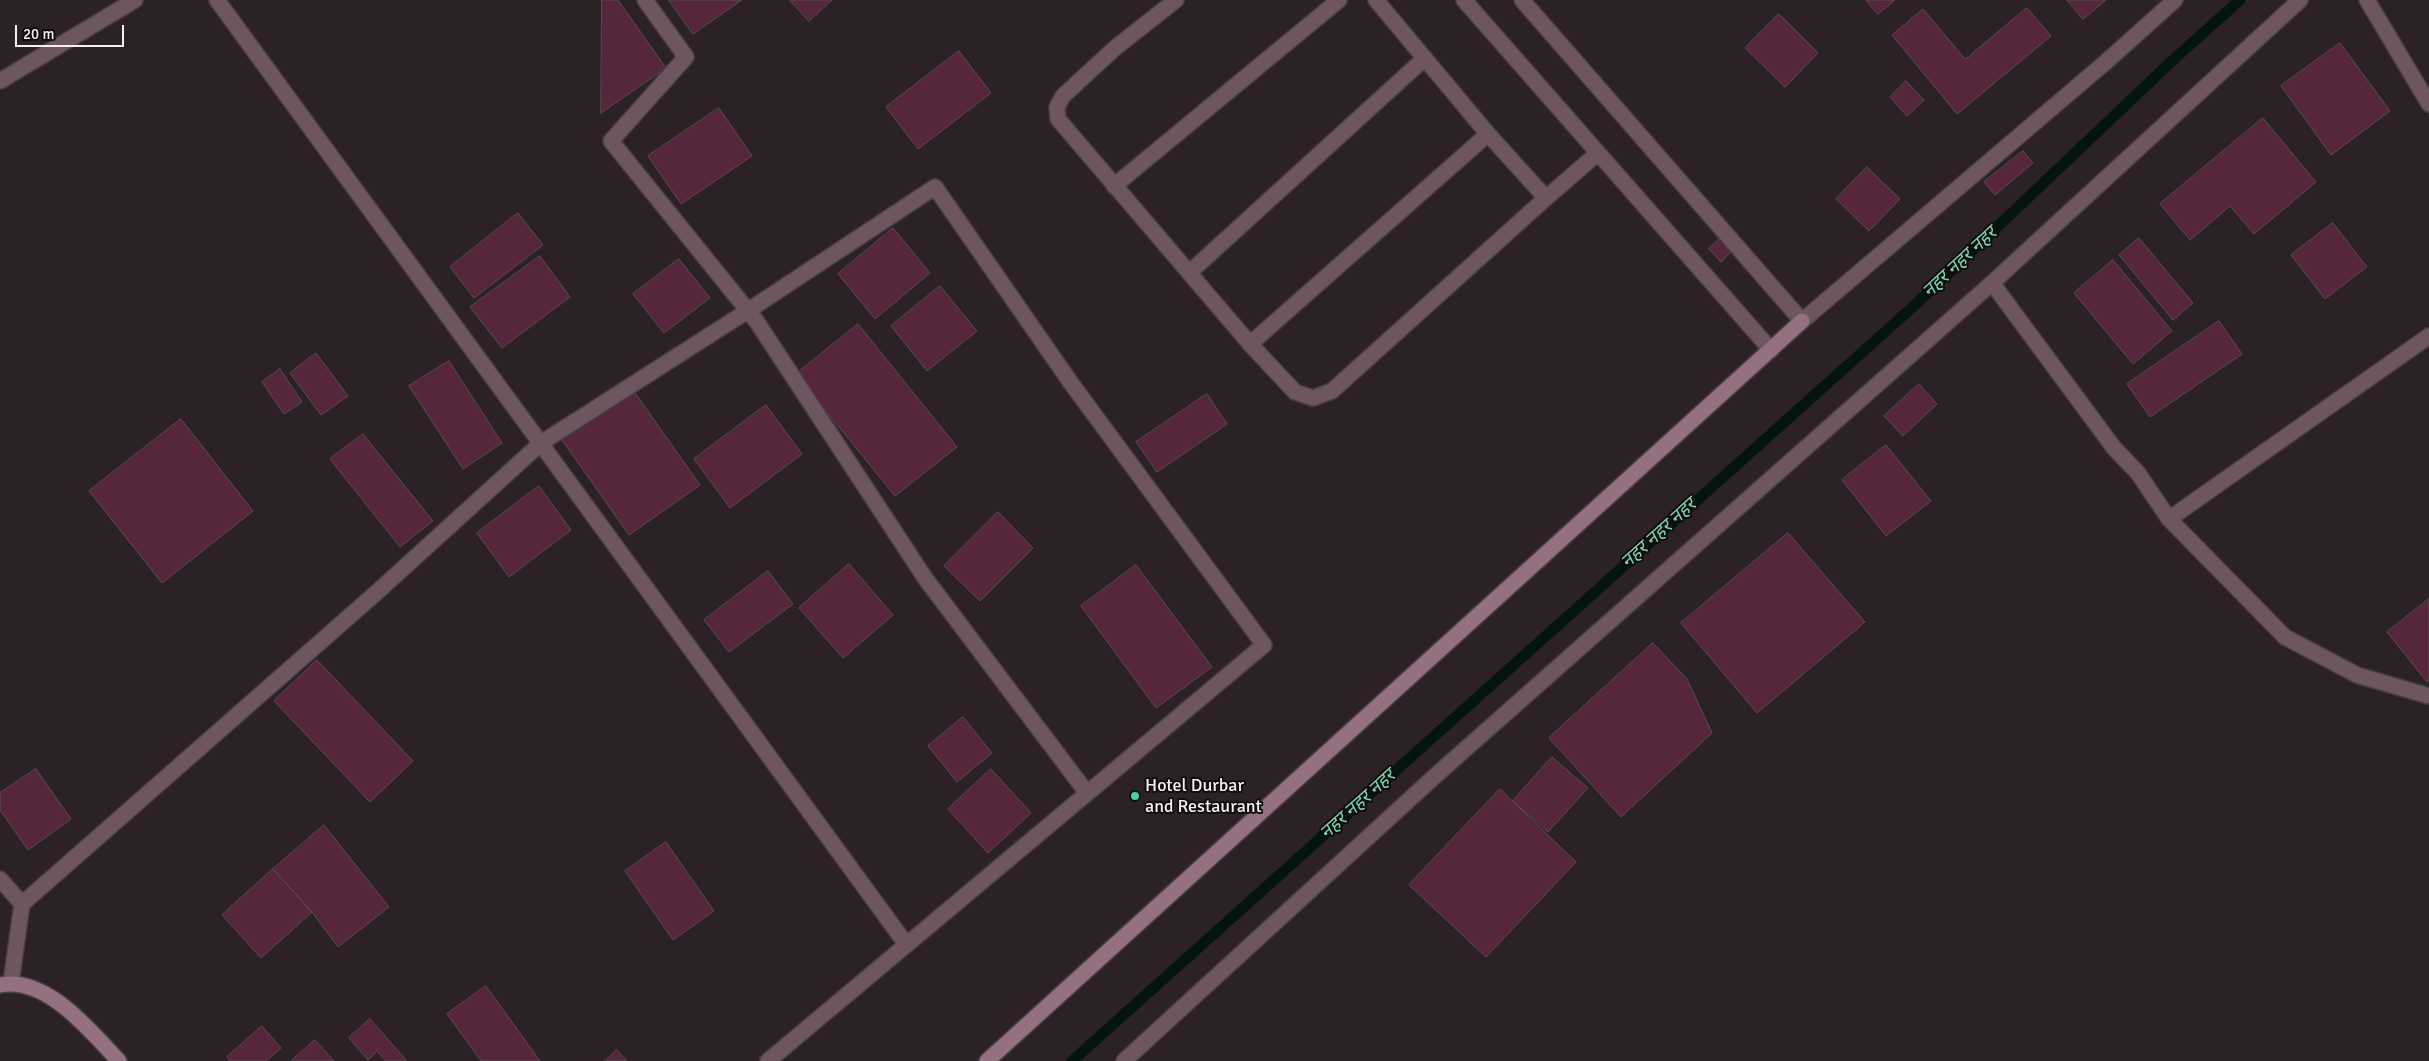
<!DOCTYPE html>
<meta charset="utf-8">
<style>
body{margin:0}
#map{position:relative;width:2429px;height:1061px;overflow:hidden;background:#2c2226;font-family:Signika,sans-serif}
canvas{display:block}
.scale{position:absolute;left:15px;top:25px;width:109px;height:22px;box-sizing:border-box;border:2px solid #f6eef1;border-top:0;padding-left:6px;font-size:15px;line-height:18px;white-space:nowrap;color:#f6eef1;-webkit-text-stroke:4px #110d0f;paint-order:stroke}
</style>
<div id="map">
<canvas width="2429" height="1061"></canvas>
<div class="scale">20 m</div>
</div>
<script>
const context = document.querySelector('canvas').getContext('2d');
context.lineJoin = 'round';
function stroke(path, color, width, dash) { context.strokeStyle = color; context.lineWidth = width; context.lineCap = dash ? 'butt' : 'round'; context.setLineDash(dash || []); context.stroke(path); }
function fillPath(path, color) { context.fillStyle = color; context.fill(path, 'evenodd'); }
function write(font, color, halo, rows, align = 'center') {
  context.font = font + ' Signika,"Noto Sans Devanagari",sans-serif'; context.lineWidth = 4; context.setLineDash([]); context.textBaseline = 'middle'; context.strokeStyle = halo; context.fillStyle = color; for (const [text, x, y, turn = 0] of rows) {
    context.save(); context.translate(x, y); context.rotate((+turn || 0) * Math.PI / 180); context.textAlign = isNaN(turn) ? turn : align; if (halo) context.strokeText(text, 0, 0); context.fillText(text, 0, 0); context.restore();
  }
}
stroke(new Path2D(`
 M1072,1061L1916,304L2173,60L2240,0`), '#04150d', 11);
const building = new Path2D(`
 M602,0H618L666,68L601,113Z
 M669,0H742L693,34Z
 M790,0H832L809,21Z
 M1866,0H1895L1878,14Z
 M2067,0H2106L2083,19Z
 M2027,8L2051,36L1957,114L1892,35L1923,9L1965,59Z
 M1779,14L1818,53L1785,87L1745,48Z
 M2340,43L2390,111L2331,155L2281,86Z
 M959,51L991,93L918,149L886,107Z
 M1906,81L1924,100L1907,116L1890,97Z
 M719,108L752,156L681,204L648,156Z
 M2263,118L2316,182L2254,234L2230,206L2190,240L2160,204Z
 M2023,151L2033,163L1995,195L1984,182Z
 M1867,167L1900,199L1869,231L1836,199Z
 M518,213L543,245L474,298L450,267Z
 M2333,223L2367,267L2325,299L2291,255Z
 M893,228L930,273L875,319L838,274Z
 M1720,238L1732,251L1721,262L1709,249Z
 M2139,238L2193,303L2173,320L2119,255Z
 M540,256L570,297L502,348L470,307Z
 M679,259L710,298L664,333L633,294Z
 M2113,260L2172,331L2133,364L2074,293Z
 M940,286L977,331L927,371L891,326Z
 M2219,321L2242,354L2150,417L2127,384Z
 M858,324L957,447L895,496L796,374Z
 M316,353L348,396L321,415L290,373Z
 M449,361L502,443L463,469L409,386Z
 M280,369L302,402L284,414L262,382Z
 M1919,384L1937,404L1903,436L1884,416Z
 M633,390L700,485L629,535L562,440Z
 M1207,394L1227,424L1157,472L1136,442Z
 M766,405L802,454L730,508L694,459Z
 M181,419L253,511L162,583L89,491Z
 M363,434L433,521L400,547L330,459Z
 M1886,445L1931,501L1886,536L1842,480Z
 M539,486L571,530L509,577L477,533Z
 M998,512L1033,548L980,601L944,566Z
 M1788,533L1865,622L1757,713L1681,623Z
 M849,564L893,615L843,658L799,608Z
 M1136,565L1212,667L1156,708L1081,606Z
 M768,571L793,604L729,652L704,620Z
 M2429,599V680L2427,682L2387,632Z
 M1653,643L1687,679L1712,733L1621,817L1549,738Z
 M317,660L413,761L370,802L274,701Z
 M963,717L992,753L957,782L928,746Z
 M1552,757L1588,788L1548,832L1513,801Z
 M36,769L71,819L28,850L0,810V793Z
 M991,769L1031,813L988,853L948,809Z
 M1500,789L1576,862L1486,957L1409,885Z
 M324,825L389,907L338,947L312,912L273,869Z
 M666,842L714,911L673,940L625,871Z
 M273,869L312,912L261,958L222,915Z
 M486,986L540,1061H481L447,1014Z
 M370,1019L406,1060L405,1061H386L377,1051L368,1060L349,1038Z
 M262,1026L281,1048L266,1061H230L227,1057Z
 M315,1040L334,1061H291Z
 M617,1050L627,1061H605Z`);
fillPath(building, '#55263c');
stroke(building, '#584c50', 1);
const lane = new Path2D(`
 M1176,0L1115,48L1063,96L1057,107L1058,119L1250,344L1295,392L1313,398L1332,391L1546,198
 M1376,0L1488,134L1546,198L1598,153
 M1464,0L1771,350
 M1522,0L1802,321
 M1114,186L1339,0
 M1190,272L1425,58
 M1250,344L1488,134`);
const street = new Path2D(`
 M217,0L906,944
 M645,0L686,57L611,141L757,322L925,578L1087,793
 M2367,0L2429,104
 M0,81L135,0
 M1992,283L2114,448L2138,473L2169,519L2285,637L2357,675L2429,696
 M1802,321L2107,61L2175,0
 M2169,519L2429,336
 M0,879L22,904
 M11,983L22,904L376,593L541,443L749,310L935,187L1071,383L1264,645L768,1061
 M1124,1061L1435,776L1992,283L2300,0`);
const secondary = new Path2D(`
 M0,985C47,976 90,1031 119,1061
 M987,1061L1802,321`);
stroke(lane, '#483f42', 18);
stroke(street, '#483f42', 18);
stroke(secondary, '#483f42', 18);
stroke(lane, '#6d565f', 15);
stroke(street, '#6d565f', 15);
stroke(secondary, '#957080', 15);
for (const [x, y, r, color] of [
 [1135,796,5,"#45d49f"]
]) { const dot = new Path2D(); dot.arc(x, y, r, 0, 2 * Math.PI); context.fillStyle = color; context.fill(dot); stroke(dot, '#110d0f', 2); }
write('18px', '#f6eef1', '#110d0f', [
 ["Hotel Durbar",1145,786],
 ["and Restaurant",1145,807]
], 'left');
write('italic 19px', '#7ad5ae', '#110d0f', [
 ["नहर नहर नहर",1960,263,-43],
 ["नहर नहर नहर",1659,534,-42],
 ["नहर नहर नहर",1358,805,-42]
]);
</script>
